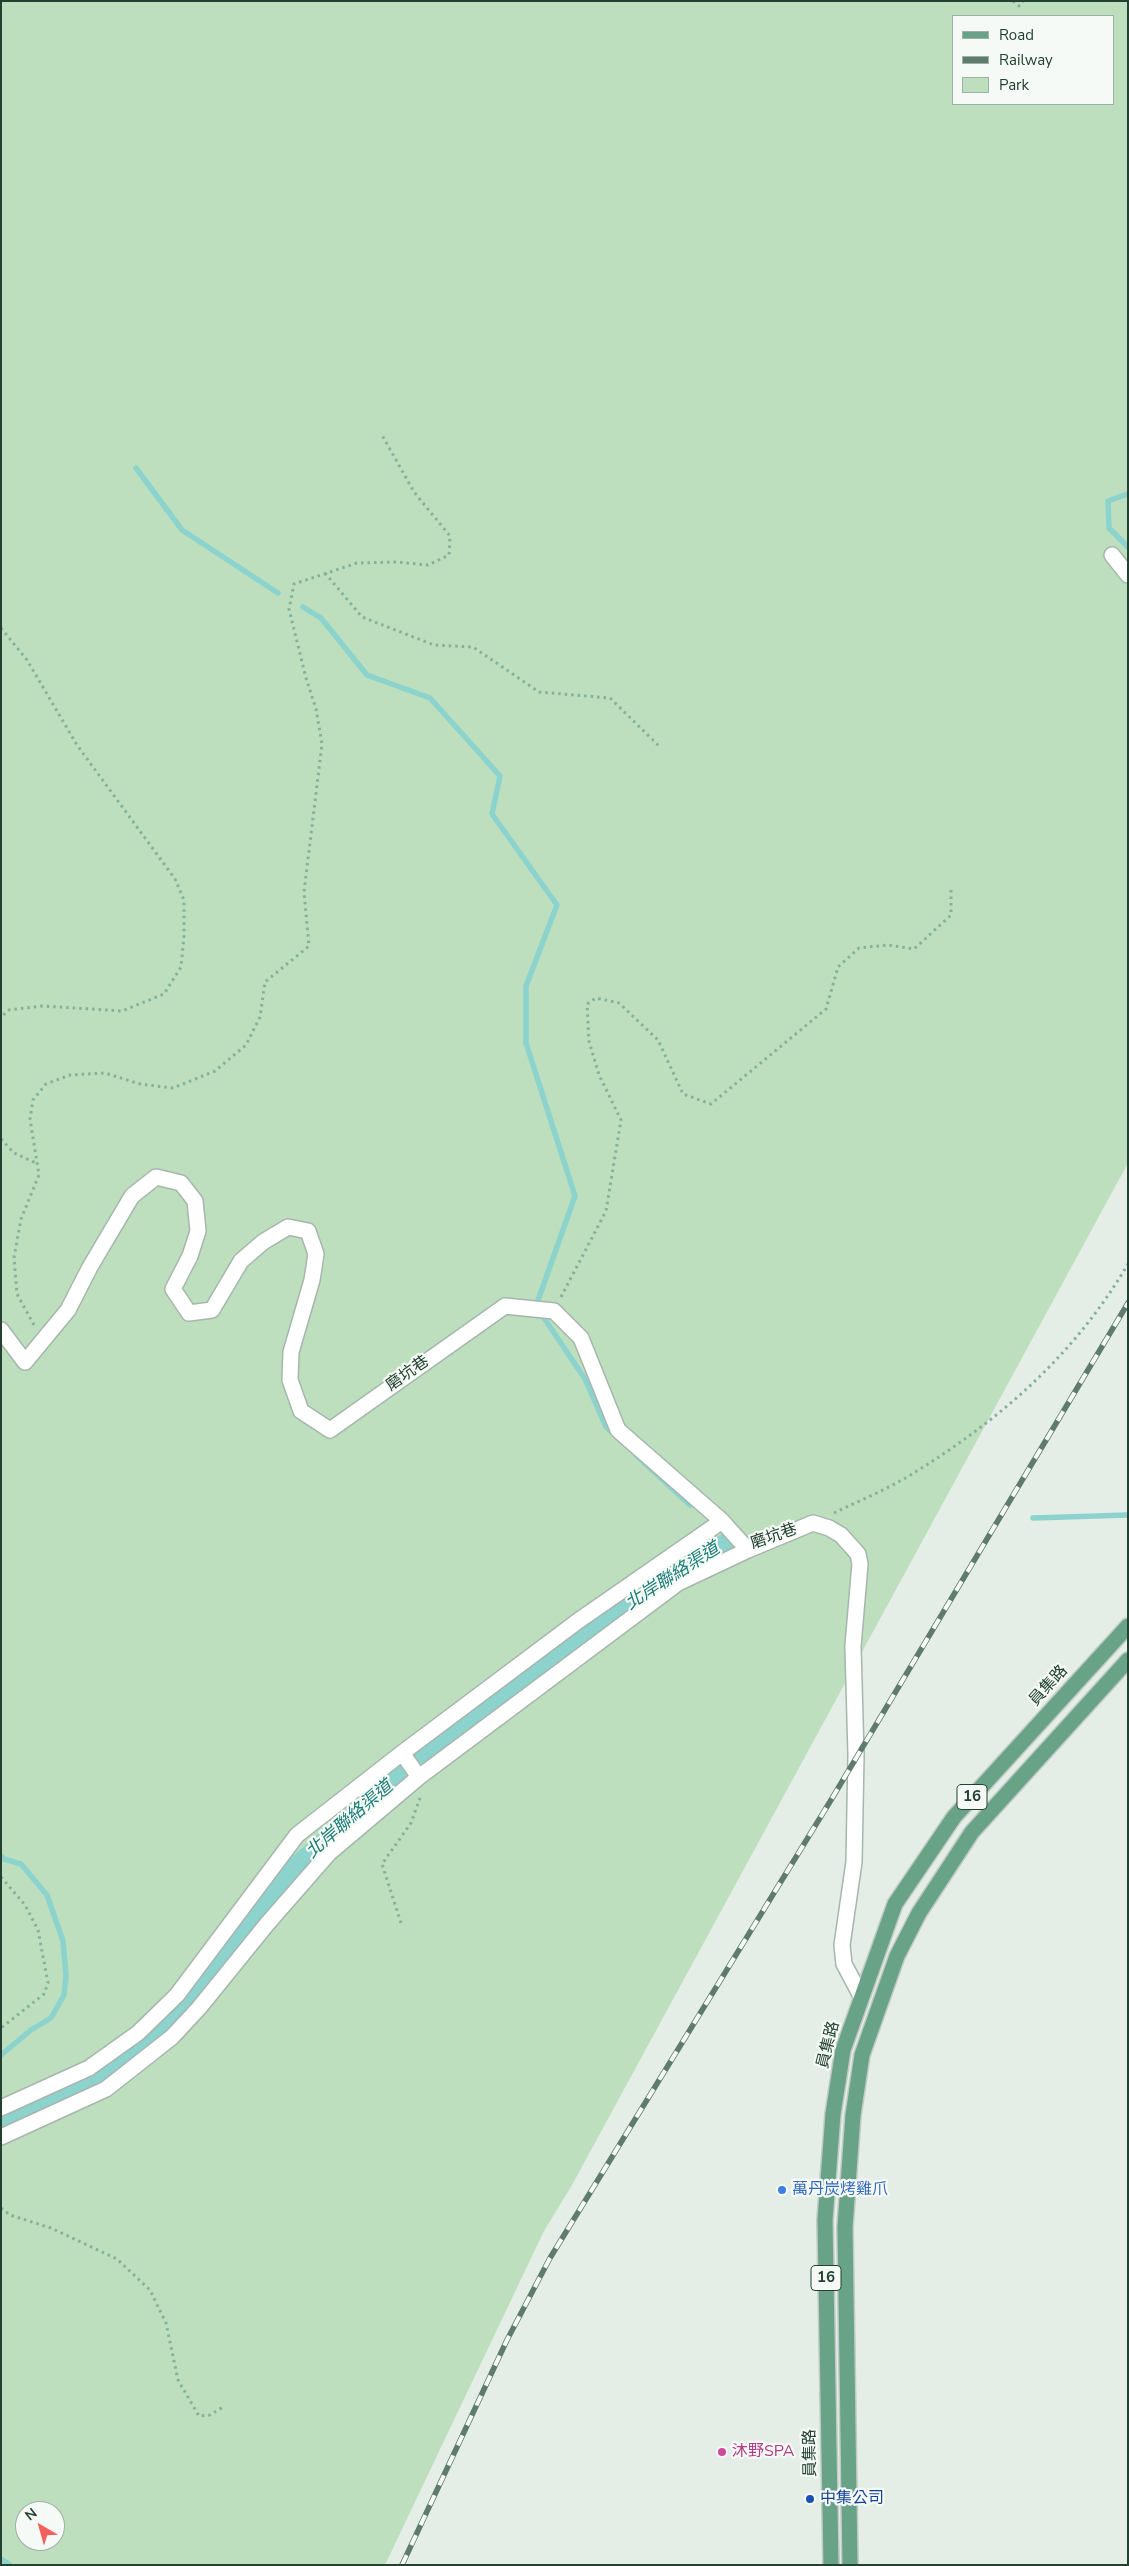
<!DOCTYPE html>
<meta charset="utf-8">
<style>
body{margin:0}
#map{position:relative;width:1129px;height:2566px;overflow:hidden;background:#e4eee7;font-family:"Nunito Sans",sans-serif}
canvas{display:block}
.frame{position:absolute;inset:0;border:2px solid #234031;pointer-events:none}
.legend{position:absolute;left:952px;top:15px;width:162px;height:90px;box-sizing:border-box;background:#f5faf6;border:1px solid #a1b0a7;margin:0;padding:6px 9px;list-style:none;font-size:15px;color:#234031}
.legend li{display:flex;align-items:center;gap:10px;height:25px}
.legend b{width:25px;border:1px solid #a1b0a7}
.north{position:absolute;left:15px;top:2501px;width:50px;height:50px;box-sizing:border-box;background:#f5faf6;border:1px solid #a1b0a7;border-radius:50%;rotate:322deg;font-size:14px;font-weight:700;line-height:20px;text-align:center;color:#234031}
.north::after{content:'';display:block;margin:auto;width:18px;height:22px;background:#f3605d;clip-path:polygon(50% 0,100% 100%,50% 72%,0 100%)}
</style>
<div id="map">
<canvas width="1129" height="2566"></canvas>
<div class="frame"></div>
<ul class="legend">
<li><b style="height:6px;background:#68a387"></b>Road</li>
<li><b style="height:6px;background:#5e7b6c"></b>Railway</li>
<li><b style="height:14px;background:#bddfbe"></b>Park</li>
</ul>
<div class="north">N</div>
</div>
<script>
const context = document.querySelector('canvas').getContext('2d');
context.lineJoin = 'round';
function fillPath(path, color) { context.fillStyle = color; context.fill(path, 'evenodd'); }
function stroke(path, color, width, dash) { context.strokeStyle = color; context.lineWidth = width; context.lineCap = dash ? 'butt' : 'round'; context.setLineDash(dash || []); context.stroke(path); }
function write(font, color, halo, rows, align = 'center') {
  context.font = font + ' "Nunito Sans","Noto Sans TC",sans-serif'; context.lineWidth = 4.5; context.setLineDash([]); context.textBaseline = 'middle'; context.strokeStyle = halo; context.fillStyle = color; for (const [text, x, y, turn = 0] of rows) {
    context.save(); context.translate(x, y); context.rotate((+turn || 0) * Math.PI / 180); context.textAlign = isNaN(turn) ? turn : align; if (halo) context.strokeText(text, 0, 0); context.fillText(text, 0, 0); context.restore();
  }
}
fillPath(new Path2D(`
 M1,1H1128V1163L572,2185L544,2231L385,2565H1ZM953,16H1113V104H953ZM25,2511H55V2541H25Z`), '#bddfbe');
stroke(new Path2D(`
 M136,468L182,530L278,593
 M1128,494L1108,501L1109,528L1128,547
 M303,607L321,618L367,675L430,698L500,776L492,814L557,905L526,986V1043L575,1196L536,1306L585,1379L606,1427L615,1435
 M636,1455L690,1505
 M1033,1518L1128,1515
 M1,1856L4,1859L21,1864L47,1895L63,1941L66,1976L64,1995L51,2018L31,2030L1,2055
 M1,2559L10,2565`), '#8cd3cd', 5.5);
stroke(new Path2D(`
 M1,2122L98,2080L169,2026L287,1874L426,1755L648,1590L728,1542`), '#8cd3cd', 20);
const minor = new Path2D(`
 M1112,555L1128,575
 M1,1330L25,1362L68,1310L90,1267L132,1196L156,1177L181,1183L195,1201L198,1231L190,1256L173,1289L189,1313L212,1310L241,1261L263,1242L288,1227L308,1231L316,1254L312,1280L291,1352L290,1380L301,1411L330,1430L505,1306L554,1311L581,1338L618,1430L722,1521L748,1550
 M402,1753L419,1777
 M1,2108L89,2068L138,2033L177,1995L297,1835L402,1753L578,1621L722,1521
 M1,2137L106,2089L172,2037L199,2008L267,1924L329,1853L419,1777L678,1583L748,1550L813,1523L829,1528L841,1535L858,1554L860,1564L853,1646L856,1755L854,1862L842,1945L844,1964L861,1996`);
const major = new Path2D(`
 M831,2565L825,2220L833,2114L843,2050L895,1904L954,1817L1128,1626
 M850,2565L845,2227L853,2115L862,2055L897,1956L919,1913L972,1832L1128,1660`);
stroke(minor, '#a6b6ad', 18);
stroke(major, '#c1cac5', 18);
stroke(new Path2D(`
 M1013,1L1019,6L1023,1
 M325,573L362,617L434,645L473,647L539,692L610,698L659,746
 M1,628L27,660L77,745L175,879L184,900V936L181,967L164,994L122,1011L43,1006L9,1010L1,1017
 M1,1139L14,1153L36,1163
 M561,1297L606,1211L621,1120L599,1075L589,1041L587,1004L596,998L619,1003L658,1040L683,1094L711,1104L826,1009L838,967L859,948L888,945L914,949L951,915V889
 M34,1325L17,1294L14,1258L21,1219L39,1175L30,1119L33,1100L46,1084L70,1075L105,1073L140,1084L173,1088L215,1071L246,1045L260,1017L265,982L309,946L304,892L322,744L316,709L306,678L289,609L294,584L357,563L396,562L428,565L449,555L450,536L414,492L382,435
 M834,1513C859,1501 885,1490 909,1476C1000,1420 1073,1357 1128,1264
 M1,1877L25,1905L38,1930L48,1983L44,1994L1,2028
 M401,1923L382,1864L411,1823L420,1798
 M1,2208L10,2215L51,2228L117,2259L150,2290L166,2323L178,2380L199,2416L210,2415L223,2407`), '#84b199', 3, [2.5, 4]);
stroke(minor, '#fff', 15);
stroke(major, '#68a387', 15);
const rail = new Path2D(`
 M402,2565L507,2340L550,2258L831,1800L1128,1303`);
stroke(rail, '#5e7b6c', 5.5);
stroke(rail, '#f5faf6', 4, [11]);
for (const [x, y, r, color] of [
 [782,2190,5,"#3f7fe0"],
 [722,2452,5,"#d1479c"],
 [810,2499,5,"#1a4fb4"]
]) { const dot = new Path2D(); dot.arc(x, y, r, 0, 2 * Math.PI); context.fillStyle = color; context.fill(dot); stroke(dot, '#f5faf6', 2); }
for (const [x, y, w] of [
 [972,1797,30],
 [826,2278,30]
]) { const box = new Path2D(); box.roundRect(x - w / 2, y - 12.5, w, 25, 4); context.fillStyle = '#f5faf6'; context.fill(box); stroke(box, '#234031', 1); }
write('bold 15px', '#234031', null, [
 ["16",972,1797],
 ["16",826,2278]
]);
write('16px', '#234031', '#f5faf6', [
 ["磨坑巷",408,1374,-35],
 ["磨坑巷",774,1537,-19],
 ["員集路",1049,1686,-48],
 ["員集路",829,2045,-76],
 ["員集路",811,2453,-91]
]);
write('16px', '#366cbe', '#f5faf6', [
 ["萬丹炭烤雞爪",792,2190]
], 'left');
write('16px', '#b23c85', '#f5faf6', [
 ["沐野SPA",732,2452]
], 'left');
write('16px', '#164399', '#f5faf6', [
 ["中集公司",820,2499]
], 'left');
write('italic 18px', '#1c7d77', '#f5faf6', [
 ["北岸聯絡渠道",673,1577,-33],
 ["北岸聯絡渠道",350,1820,-41]
]);
</script>
